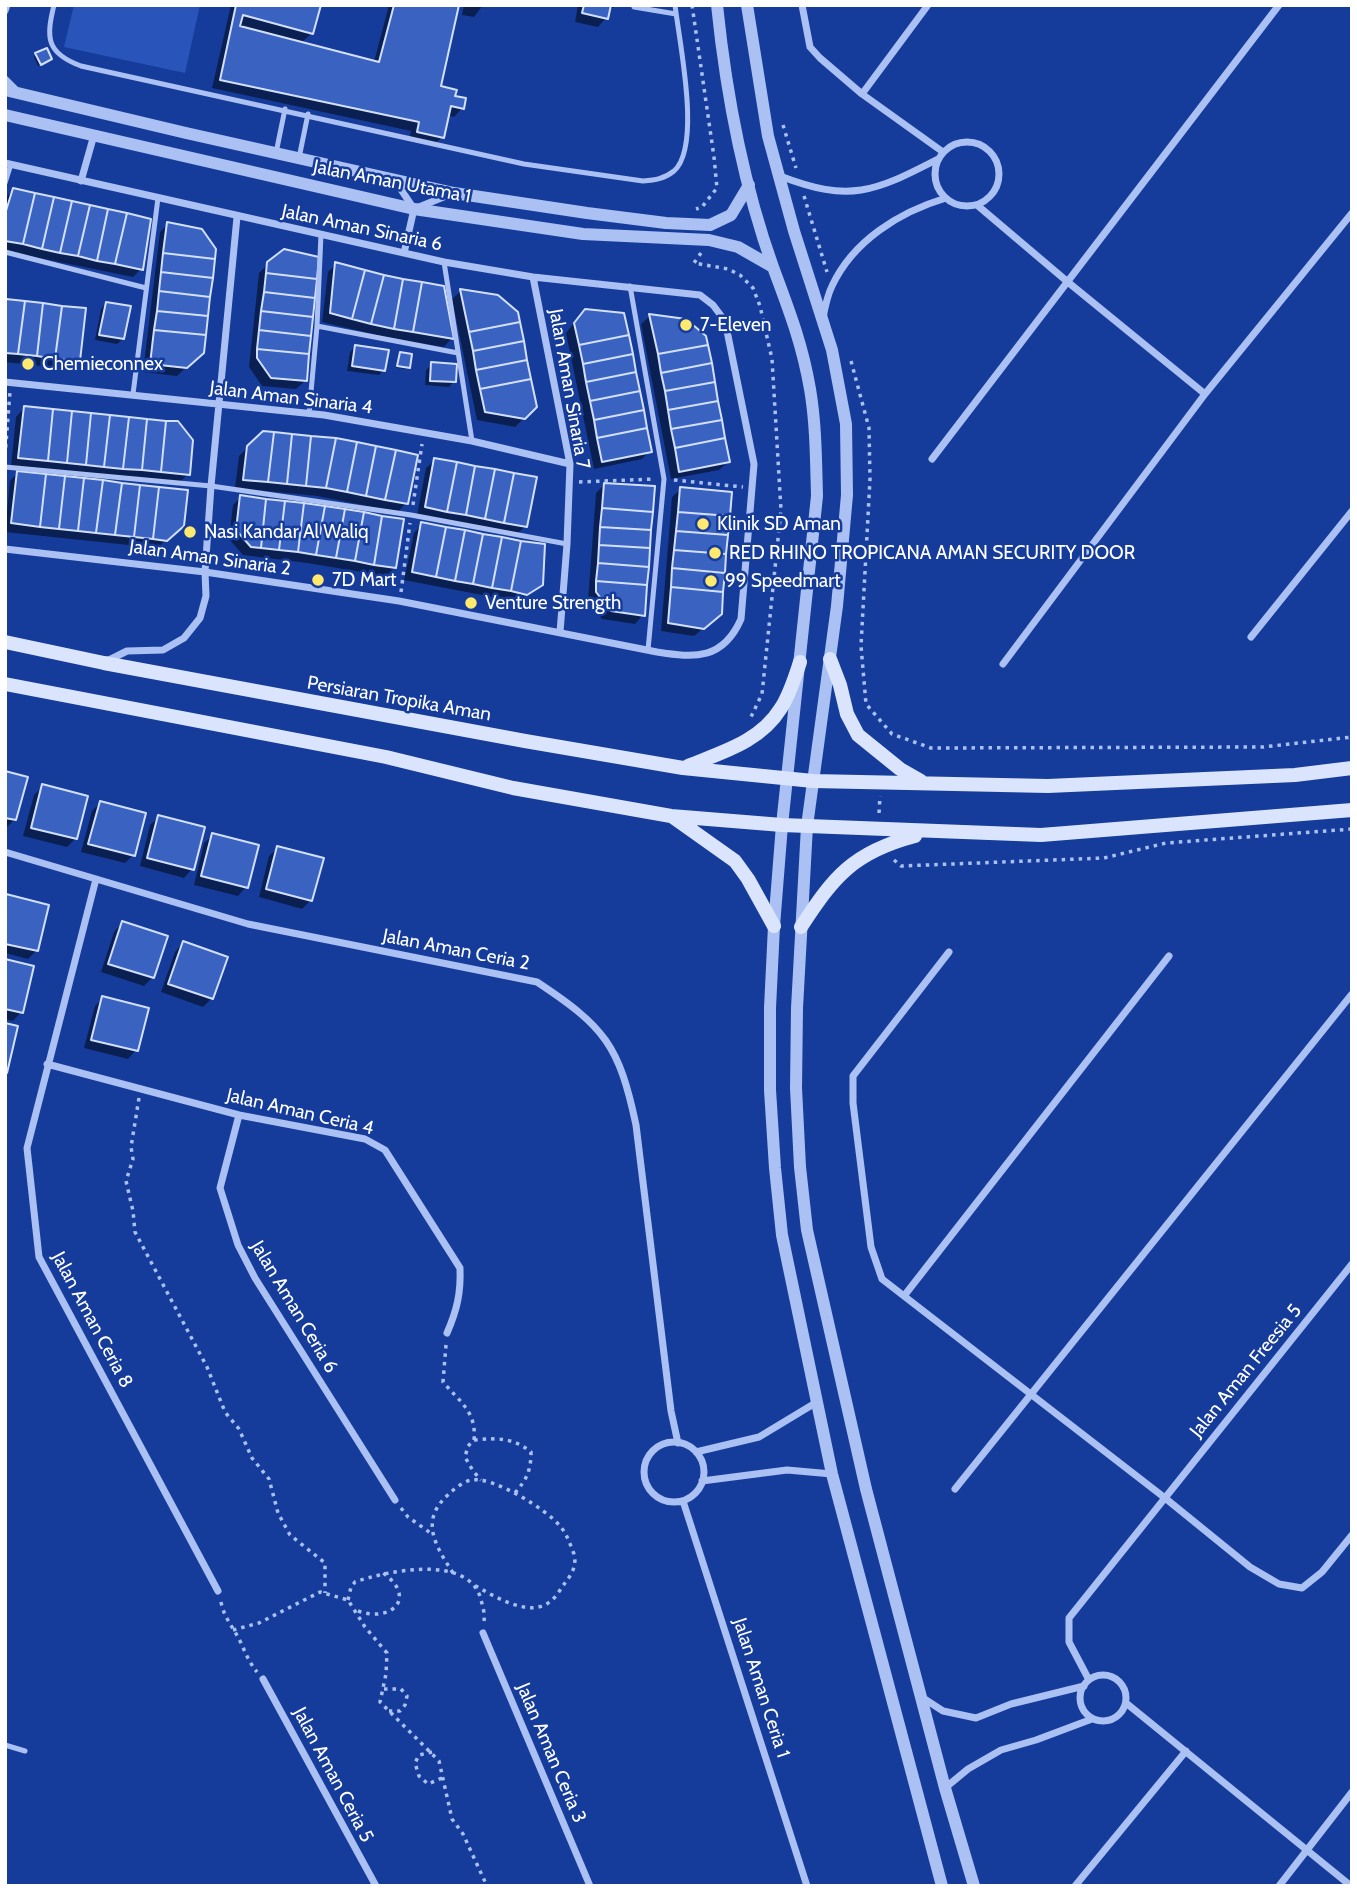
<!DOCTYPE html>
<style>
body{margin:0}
#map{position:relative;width:1357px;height:1891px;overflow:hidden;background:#163c9b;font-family:Cabin,sans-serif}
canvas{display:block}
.frame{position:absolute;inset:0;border:7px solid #fff;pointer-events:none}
</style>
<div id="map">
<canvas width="1357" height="1891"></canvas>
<div class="frame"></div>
</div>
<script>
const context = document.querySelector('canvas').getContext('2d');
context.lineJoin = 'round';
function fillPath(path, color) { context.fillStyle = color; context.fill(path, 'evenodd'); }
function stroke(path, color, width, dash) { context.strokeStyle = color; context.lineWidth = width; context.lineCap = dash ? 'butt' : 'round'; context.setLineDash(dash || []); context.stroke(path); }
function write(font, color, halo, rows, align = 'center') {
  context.font = font + ' Cabin,sans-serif'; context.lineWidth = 5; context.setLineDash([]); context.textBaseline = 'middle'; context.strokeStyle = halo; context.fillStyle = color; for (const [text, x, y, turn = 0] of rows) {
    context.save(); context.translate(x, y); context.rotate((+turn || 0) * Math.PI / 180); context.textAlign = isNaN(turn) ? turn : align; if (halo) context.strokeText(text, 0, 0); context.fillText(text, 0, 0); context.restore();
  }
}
fillPath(new Path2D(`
 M74,5H200L185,73L64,47Z`), '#2954b9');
fillPath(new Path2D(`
 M231,5H319L312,33L301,43L374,62L389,5H457L439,88L453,97L462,108L454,117L447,115L442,137L434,145L409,140L411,131L212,88Z
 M464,5H483L474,17L462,15Z
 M578,5H616L613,8L609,7L606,18L598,27L575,22Z
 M36,54L48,61L38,66L34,57Z
 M14,190L141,269L133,277L5,251V198Z
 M168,224L202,352L177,376L143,372L160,232Z
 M268,264L305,381L296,389L262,386L249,367L259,273Z
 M336,264L442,288L452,338L444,347L385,337L322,322L328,272Z
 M461,291L524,418L515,427L477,420L452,299Z
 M5,302L84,310L78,360L70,369L5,362Z
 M106,303L123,339L117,344L95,340L101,309Z
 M650,316L728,462L719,470L671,479L641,324Z
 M577,319L650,451L642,459L594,469L566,333Z
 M355,347L384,370L379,375L347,371L350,352Z
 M401,354L408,367L406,369L396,368Z
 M432,364L454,381L449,387L425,385L426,370Z
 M24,408L188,474L180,482L11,466L16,417Z
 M248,447L406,503L398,512L317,496L235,488L239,456Z
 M435,460L526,526L517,534L417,515L426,468Z
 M18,472L173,534L157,548L5,532L10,481Z
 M604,485L643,615L635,624L602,619L588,601L596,493Z
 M681,489L711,622L694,636L661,631L672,497Z
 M241,497L394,568L386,576L307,563L243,555L229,539L233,505Z
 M422,524L541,584L518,602L404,580L414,533Z
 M5,773L15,819L6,828H5Z
 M43,786L76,838L67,847L23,836L34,795Z
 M100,803L133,855L125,863L81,852L92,811Z
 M159,817L192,869L184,878L140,866L150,825Z
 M213,835L246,887L238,896L194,885L204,843Z
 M278,848L311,900L302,909L259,897L269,856Z
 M7,896L37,950L28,959L5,953Z
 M122,923L165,937L152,978L144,986L101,972L114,932Z
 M183,943L212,998L203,1007L161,992L175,952Z
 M5,961L21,1012L13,1021L5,1019Z
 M103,998L136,1050L128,1059L84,1048L95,1006Z`), '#0007');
const building = new Path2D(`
 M236,5H321L313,34L243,15L240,26L379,62L394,5H459L441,86L457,90L455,96L466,98L464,109L451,106L444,138L417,132L419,122L220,80Z
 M584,5H611L608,19L582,13Z
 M47,48L52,59L41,65L35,53Z
 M13,188L35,193L23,244L5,241V214Z
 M35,193L54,197L42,249L23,244Z
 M54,197L72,201L60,253L42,249Z
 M72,201L90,205L78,256L60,253Z
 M90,205L108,209L97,261L78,256Z
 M108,209L127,213L115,264L97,261Z
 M127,213L151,219L143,270L115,264Z
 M167,222L202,229L216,249L215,259L163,253Z
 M284,249L319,257L317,279L266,273L267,262Z
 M163,253L215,259L213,278L161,272Z
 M335,262L365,270L352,319L330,313Z
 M365,270L384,275L371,324L352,319Z
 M161,272L213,278L210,297L159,291Z
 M266,273L317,279L315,298L264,292Z
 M384,275L403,279L394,329L371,324Z
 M403,279L422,282L413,332L394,329Z
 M422,282L444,286L454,339L413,332Z
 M460,289L498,295L518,312L520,322L469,332Z
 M159,291L210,297L208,316L157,311Z
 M264,292L315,298L313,317L261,311Z
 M6,299L25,301L18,354L5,353Z
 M25,301L43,303L37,356L18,354Z
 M106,302L131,306L124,339L99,335Z
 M43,303L62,306L55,359L37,356Z
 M62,306L86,308L80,361L55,359Z
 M585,309L624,313L629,335L579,345L574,323Z
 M157,311L208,316L206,335L154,330Z
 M261,311L313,317L311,336L259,330Z
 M649,314L686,319L706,336L708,345L658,354Z
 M520,322L524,341L473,351L469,332Z
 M154,330L206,335L204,353L187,368L150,364Z
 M259,330L311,336L309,354L257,349Z
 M629,335L633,354L583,364L579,345Z
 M524,341L527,360L476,370L473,351Z
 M355,345L389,350L385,371L352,366Z
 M708,345L712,363L661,373L658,354Z
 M257,349L309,354L307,381L271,378L257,358Z
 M400,352L412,354L410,368L397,366Z
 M633,354L636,372L586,382L583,364Z
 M527,360L531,379L480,389L476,370Z
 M431,362L457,364L456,382L430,381Z
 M712,363L715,382L665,391L661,373Z
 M636,372L640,391L590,401L586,382Z
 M531,379L537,407L525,419L485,412L480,389Z
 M715,382L718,401L668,410L665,391Z
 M640,391L644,410L594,420L590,401Z
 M718,401L722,420L671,429L668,410Z
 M24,406L53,409L48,461L18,458Z
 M53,409L72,411L67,463L48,461Z
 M644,410L647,428L597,438L594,420Z
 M72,411L91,413L86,465L67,463Z
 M91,413L110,415L104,467L86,465Z
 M110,415L129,417L123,469L104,467Z
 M129,417L147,419L142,470L123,469Z
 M147,419L166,421L161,472L142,470Z
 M722,420L725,438L675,448L671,429Z
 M166,421H178L193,440L190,475L161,472Z
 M647,428L652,452L602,462L597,438Z
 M263,431L274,432L268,482L243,480L247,446Z
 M274,432L292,434L287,484L268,482Z
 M292,434L311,436L306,486L287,484Z
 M311,436L336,438L326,488L306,486Z
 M336,438L357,442L347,492L326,488Z
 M725,438L730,462L679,472L675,448Z
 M357,442L376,446L366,496L347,492Z
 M376,446L396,450L385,500L366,496Z
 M396,450L418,455L408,504L385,500Z
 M434,458L457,462L447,512L425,507Z
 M457,462L475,466L466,515L447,512Z
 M475,466L495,469L485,519L466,515Z
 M495,469L514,473L504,523L485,519Z
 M17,471L46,474L40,527L11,523Z
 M514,473L537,477L527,527L504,523Z
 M46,474L65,476L59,529L40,527Z
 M65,476L84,478L78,531L59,529Z
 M84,478L103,480L96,533L78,531Z
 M103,480L122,483L115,535L96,533Z
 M122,483L140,485L134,537L115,535Z
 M604,483L655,486L653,512L602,508Z
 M140,485L159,487L153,539L134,537Z
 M159,487L188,490L184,526L167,541L153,539Z
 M680,487L732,492L730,516L678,512Z
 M240,495L266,499L261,548L251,547L236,530Z
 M266,499L285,501L279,550L261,548Z
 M285,501L304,503L298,552L279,550Z
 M304,503L325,506L316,555L298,552Z
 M325,506L345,509L336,558L316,555Z
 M602,508L653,512L651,530L600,527Z
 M345,509L364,512L355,561L336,558Z
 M364,512L382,516L374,565L355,561Z
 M678,512L730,516L728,535L676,531Z
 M382,516L404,519L396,568L374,565Z
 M421,522L446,527L436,577L412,572Z
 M446,527L465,530L455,581L436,577Z
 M600,527L651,530L650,548L599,545Z
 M465,530L483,534L473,584L455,581Z
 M676,531L728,535L726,554L674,550Z
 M483,534L502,537L492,588L473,584Z
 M502,537L521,541L511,591L492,588Z
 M521,541L545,544L543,585L527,595L511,591Z
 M599,545L650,548L649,567L598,563Z
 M674,550L726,554L725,573L672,568Z
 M598,563L649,567L647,585L596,581Z
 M672,568L725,573L723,592L671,587Z
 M596,581L647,585L645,616L611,611L596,592Z
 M671,587L723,592L722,614L704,629L668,623Z
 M5,771L28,777L16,820L5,818Z
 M42,784L88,796L77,839L31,828Z
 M100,801L146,813L135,856L88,844Z
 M158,815L205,827L194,870L147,858Z
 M212,833L259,845L248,888L201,876Z
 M277,846L324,858L312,901L266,889Z
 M6,894L49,905L38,951L5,944Z
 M122,921L168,936L154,978L108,964Z
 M183,941L228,957L213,999L168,984Z
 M5,959L34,966L23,1013L5,1009Z
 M102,996L149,1008L138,1051L91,1040Z
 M5,1023L18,1026L7,1073L5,1072Z`);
fillPath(building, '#3a62c0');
stroke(building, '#d3e0fd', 2);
stroke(new Path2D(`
 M692,5L714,157L717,188L702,207L696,209
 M783,125L796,168
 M804,196L827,272
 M701,253L694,263L728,269L740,275L753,288L760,306L772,359L781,510L762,694L751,717
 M851,361L869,428L870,479L861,646L866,704L892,734L931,748L1263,747L1352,737
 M5,456L10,392
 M674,480L743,487
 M579,482L655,479
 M413,505L422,444
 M401,592L410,523
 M879,813L880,796
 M894,860L901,866L1104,858L1166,843L1352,829
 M139,1098L131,1147L133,1159L126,1181L133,1211L135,1232L207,1367L225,1412L239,1429L252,1458L269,1479L278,1513L290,1535L325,1563V1593
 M446,1345L443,1382C459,1401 477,1412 474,1440L468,1446L465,1457L473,1471L481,1480
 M474,1440C496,1438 513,1437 531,1452C531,1470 527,1479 515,1493
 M401,1508L408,1517L432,1534
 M453,1573C435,1545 419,1520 449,1494C455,1488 463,1482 471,1480C493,1476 546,1509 560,1526C567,1534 570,1544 574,1554C577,1565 572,1574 565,1583C561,1588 557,1596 552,1600C531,1620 494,1596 474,1585
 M348,1600L351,1587L355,1582C386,1571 470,1553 481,1600C483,1607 485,1614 484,1621
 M221,1602C224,1618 234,1628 241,1643C246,1654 249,1662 257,1672
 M358,1611C391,1623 418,1598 383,1573
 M233,1630L259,1623L320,1592L348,1600L365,1627L387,1653L386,1674L380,1702L439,1761L452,1819L463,1834L487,1886
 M384,1689H401L407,1696L405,1705L400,1711H389
 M432,1752L419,1755L415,1763L419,1776L428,1784L442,1778`), '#abc1f3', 3.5, [3.5, 5]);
stroke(new Path2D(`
 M54,5C46,38 46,53 81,66L524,164L643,181C655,180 664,179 674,171C702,146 679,41 675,5
 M634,7L676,14
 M276,153L285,109
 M299,158L308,114
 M5,183L11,164
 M5,252L146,288
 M444,262L472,441
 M630,286L664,479L648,650
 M317,326L458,353
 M133,394L158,198
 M309,414L317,326L321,234
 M5,467L211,486L411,515L567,544
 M5,1745L25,1751`), '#abc1f3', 5);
stroke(new Path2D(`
 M802,5L810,47L820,58L862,94L943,152
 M5,11L7,5
 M5,79L17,91
 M862,94L928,5
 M935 174a32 32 0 1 1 64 0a32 32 0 1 1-64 0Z
 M5,163L444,262L533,277L700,295L713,305L725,321L754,464L741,619C723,660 695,658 657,652L399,601L205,572L5,549
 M780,176C850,203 874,192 938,159
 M394,179L414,209L451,194
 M81,181L94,135
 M977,205L1069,283L1205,394
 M404,253L414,209
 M533,277L570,464L567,544L560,632
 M823,318C825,307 827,296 832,286C853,241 899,212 946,198
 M5,382L324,415L472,441L570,464
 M932,459L1279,5
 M1251,637L1352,511
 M107,661L127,651L163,650L184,638L200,618L206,596L205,572L211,486L237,217
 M1003,664L1205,394L1352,213
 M5,852L248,924L537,982C605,1027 619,1045 636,1125L671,1411L678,1443
 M96,879L27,1148L39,1257L218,1591
 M949,952L853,1076V1103L871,1247L882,1279L1165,1498L1250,1567L1279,1584L1302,1588L1322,1572L1352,1535
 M47,1064L239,1115L365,1139L385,1150L460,1268C461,1293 457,1310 447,1333
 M239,1115L220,1188L238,1245L255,1278L395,1500
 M904,1296L1169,956
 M644 1472a30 30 0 1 1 60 0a30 30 0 1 1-60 0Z
 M696,1452L759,1437L817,1402
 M702,1481L787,1470L832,1474
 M955,1489L1352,994
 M683,1501L807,1886
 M483,1633L590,1886
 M1080 1698a23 23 0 1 1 46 0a23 23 0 1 1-46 0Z
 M263,1679L376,1886
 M1089,1680L1069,1642V1618L1352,1264
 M923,1698L943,1711L976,1718L1011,1704L1084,1686
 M1126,1703L1351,1886
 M945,1788L968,1769L1001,1750L1036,1740L1092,1719
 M1075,1886L1186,1751
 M1279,1886L1352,1792`), '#abc1f3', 7);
stroke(new Path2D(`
 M717,5C726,93 743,183 773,267C789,310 802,343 810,389C816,424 816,461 817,496L782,825L774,926L770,1008V1090L775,1168L782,1235L832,1474L942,1886
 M747,5L768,136L794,231L832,350L846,424L847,495L837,606L807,826L797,1008L796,1088L800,1167L807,1230L866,1489L945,1788L974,1886
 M5,90L186,133L454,193L587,213L666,223L710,225L731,215L749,185
 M5,115L414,209L583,234L709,240L738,247L773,267`), '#abc1f3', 12);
stroke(new Path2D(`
 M5,642L104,663L525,741L683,768L813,781L1048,786L1295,775L1352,768
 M830,659L840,685L847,714L858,735L900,769L921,781
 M5,684L386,757L513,788L671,816L782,825L1041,835L1352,810
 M688,766C722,752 760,742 781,708C790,694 795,677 800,662
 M673,817L735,861L748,879L774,926
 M801,927C834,876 854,852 915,836`), '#dae4fc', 14);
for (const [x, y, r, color] of [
 [686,325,7,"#ffea6d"],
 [28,364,7,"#ffea6d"],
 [703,524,7,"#ffea6d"],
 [190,532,7,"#ffea6d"],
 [715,553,7,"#ffea6d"],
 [318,580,7,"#ffea6d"],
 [711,581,7,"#ffea6d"],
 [471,603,7,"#ffea6d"]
]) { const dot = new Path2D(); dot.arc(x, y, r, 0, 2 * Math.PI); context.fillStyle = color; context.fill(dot); stroke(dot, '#163c9b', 2.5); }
write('19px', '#fff', '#163c9b', [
 ["Jalan Aman Utama 1",392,182,11],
 ["Jalan Aman Sinaria 6",362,228,12],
 ["Jalan Aman Sinaria 7",569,389,80],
 ["Jalan Aman Sinaria 4",291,398,7],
 ["Jalan Aman Sinaria 2",210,558,8],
 ["Persiaran Tropika Aman",399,699,10],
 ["Jalan Aman Ceria 2",456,950,11],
 ["Jalan Aman Ceria 4",300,1112,13],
 ["Jalan Aman Ceria 6",294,1307,59],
 ["Jalan Aman Ceria 8",92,1320,62],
 ["Jalan Aman Freesia 5",1246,1371,-51],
 ["Jalan Aman Ceria 1",761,1688,72],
 ["Jalan Aman Ceria 3",551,1753,67],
 ["Jalan Aman Ceria 5",333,1775,62]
]);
write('19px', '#fff', '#163c9b', [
 ["7-Eleven",700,325],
 ["Chemieconnex",42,364],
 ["Klinik SD Aman",717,524],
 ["Nasi Kandar Al Waliq",204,532],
 ["RED RHINO TROPICANA AMAN SECURITY DOOR",729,553],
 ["7D Mart",332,580],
 ["99 Speedmart",725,581],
 ["Venture Strength",485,603]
], 'left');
</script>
